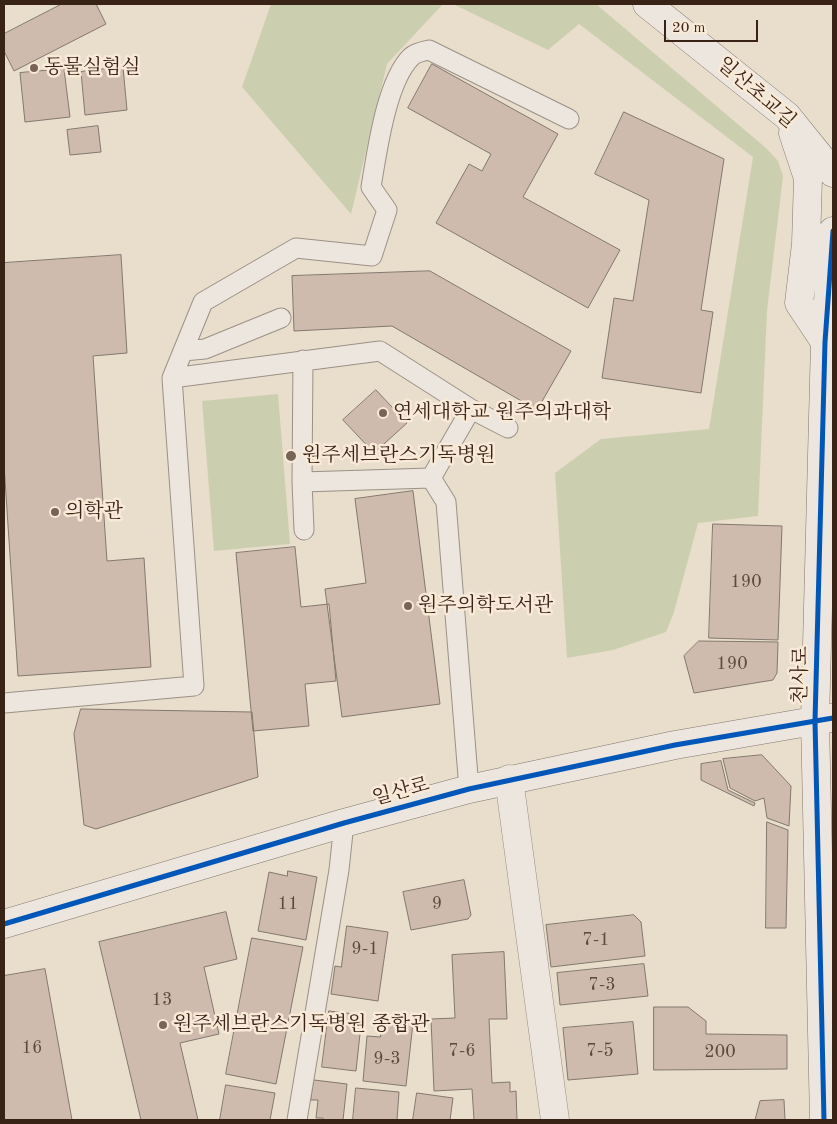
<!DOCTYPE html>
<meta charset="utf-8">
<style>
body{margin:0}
#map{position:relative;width:837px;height:1124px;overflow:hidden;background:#e9ddcc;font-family:"Old Standard TT",serif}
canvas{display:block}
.frame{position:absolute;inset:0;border:5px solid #392316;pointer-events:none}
.scale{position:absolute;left:664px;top:20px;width:94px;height:22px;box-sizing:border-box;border:2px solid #392316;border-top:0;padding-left:6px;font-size:15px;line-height:18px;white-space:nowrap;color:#392316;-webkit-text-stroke:4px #f8ead6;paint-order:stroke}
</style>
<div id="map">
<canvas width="837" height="1124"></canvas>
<div class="frame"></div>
<div class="scale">20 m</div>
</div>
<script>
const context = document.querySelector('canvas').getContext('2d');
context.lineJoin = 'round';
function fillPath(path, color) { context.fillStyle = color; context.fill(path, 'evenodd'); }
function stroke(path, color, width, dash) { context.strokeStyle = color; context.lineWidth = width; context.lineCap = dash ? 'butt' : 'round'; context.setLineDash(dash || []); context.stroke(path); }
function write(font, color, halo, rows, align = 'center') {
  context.font = font + ' "Old Standard TT","Noto Serif KR",serif'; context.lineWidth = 5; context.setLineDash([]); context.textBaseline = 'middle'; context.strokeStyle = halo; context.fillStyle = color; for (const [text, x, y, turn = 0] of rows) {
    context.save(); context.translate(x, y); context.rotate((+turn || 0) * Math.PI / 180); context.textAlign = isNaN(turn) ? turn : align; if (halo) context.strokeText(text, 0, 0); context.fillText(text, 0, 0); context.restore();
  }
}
fillPath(new Path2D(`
 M271,4H443L387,64L351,214L242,87Z
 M453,4H596L766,148L778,161L783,176L767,311L758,516L698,523L674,612L666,632L613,650L567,658L555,473L601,439L709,429L753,157L579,24L548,50Z
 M278,394L290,544L214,551L202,401Z`), '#cccfaf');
const building = new Path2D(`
 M62,4H96L106,24L14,71L4,51V34Z
 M432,64L558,134L523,197L620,250L588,308L436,223L469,164L482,171L491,154L408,108Z
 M123,67L127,110L85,115L81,72Z
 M64,69L70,117L25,122L20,73Z
 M624,112L724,159L701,310L713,312L701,393L602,378L614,298L633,301L649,200L595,174Z
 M98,126L101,152L70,155L67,130Z
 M121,255L127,353L93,356L107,561L144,558L151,667L18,676L4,465V263Z
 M430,271L571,351L537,410L392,326L294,331L292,276Z
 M376,390L407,423L374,453L343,420Z
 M413,491L440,704L342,717L325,589L366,583L355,499Z
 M713,524L782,526L778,640L709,638Z
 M295,547L301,607L329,604L336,681L305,684L309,726L253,731L236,553Z
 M699,641L778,642L777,673L773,680L694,693L684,656Z
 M81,709L252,712L258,777L96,829L84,825L74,734Z
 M762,755L791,786L789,826L767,818L764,798L755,801L730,788L723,759Z
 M721,761L728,790L755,803L754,806L701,780V764Z
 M767,822L788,830L786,928H766Z
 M288,871L317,877L306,940L258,931L269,872L287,876Z
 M464,880L471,915L468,919L411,930L403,892Z
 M226,912L237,959L204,967L219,1034L180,1043L198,1120H141L99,942Z
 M634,915L641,922L645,956L551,967L546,925Z
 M347,926L388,932L378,1001L331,994L335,966L341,967Z
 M252,938L303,947L276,1084L226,1074Z
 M504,952L507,1019H489L492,1083L510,1082V1092L516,1091L517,1120H474L472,1089L434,1091L431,1019L455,1018L452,955Z
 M644,964L648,996L560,1005L557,973Z
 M45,969L72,1120H4V976Z
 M654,1007H688L706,1021V1034L787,1035V1069L654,1070Z
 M329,1011L362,1015L356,1071L322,1067Z
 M382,1019L413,1023L406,1086L363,1081L367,1036L380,1037Z
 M633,1022L638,1074L568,1080L563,1028Z
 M314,1080L347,1084L343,1120H323V1118H316L318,1100H311Z
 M226,1085L275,1093L270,1120H220Z
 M356,1088L399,1092L397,1120H353Z
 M417,1093L453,1098L450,1120H413Z
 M784,1100L785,1120H755L760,1101Z`);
fillPath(building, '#cebbae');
stroke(building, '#82786e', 1);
const lane = new Path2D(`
 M183,351L205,349L281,318
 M303,360L302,482L304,530
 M172,378L380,351L471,409L508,428
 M431,478L446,502L469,789
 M431,478L471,409
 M302,482L431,478
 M4,703L194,686L172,378L203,302L296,248L372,256L387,210L371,187C377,152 386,82 411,57C415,53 424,51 429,50L569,119
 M297,1120L339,870L344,823`);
const street = new Path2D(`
 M509,779L555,1120`);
const secondary = new Path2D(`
 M647,4L787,116L833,173
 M793,133L808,178L806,244L799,303L825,342
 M4,924L344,823L469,789L675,745L831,718
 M824,1120L815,721L825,342L833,231`);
stroke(lane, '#9b9186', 21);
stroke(street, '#9b9186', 29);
stroke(secondary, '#82786e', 29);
stroke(lane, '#ece6de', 19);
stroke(street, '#ece6de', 28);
stroke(secondary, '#ece6de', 28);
stroke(new Path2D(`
 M4,924L344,823L469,789L675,745L833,718
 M824,1120L815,721L825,342L833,231`), '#0057b8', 5);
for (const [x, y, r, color] of [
 [34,68,5,"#776456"],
 [383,413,5,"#776456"],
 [291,456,6,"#776456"],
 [55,512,5,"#776456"],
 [408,606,5,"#776456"],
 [163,1025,5,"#776456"]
]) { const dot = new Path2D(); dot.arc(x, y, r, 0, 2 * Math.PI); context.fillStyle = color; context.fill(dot); stroke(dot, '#f8ead6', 2); }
write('18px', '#5e493c', null, [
 ["190",746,582],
 ["190",732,664],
 ["11",288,904],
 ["9",437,904],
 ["7-1",596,940],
 ["9-1",365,949],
 ["7-3",602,985],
 ["13",162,1000],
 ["16",32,1048],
 ["7-6",462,1051],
 ["7-5",600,1051],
 ["200",720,1052],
 ["9-3",387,1059]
]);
write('20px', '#392316', '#f8ead6', [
 ["동물실험실",44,68],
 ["연세대학교 원주의과대학",393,413],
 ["원주세브란스기독병원",302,456],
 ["의학관",65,512],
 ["원주의학도서관",418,606],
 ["원주세브란스기독병원 종합관",173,1025]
], 'left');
write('20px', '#392316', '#f8ead6', [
 ["일산초교길",756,93,41],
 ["천사로",801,675,-89],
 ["일산로",401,792,-15]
]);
</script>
